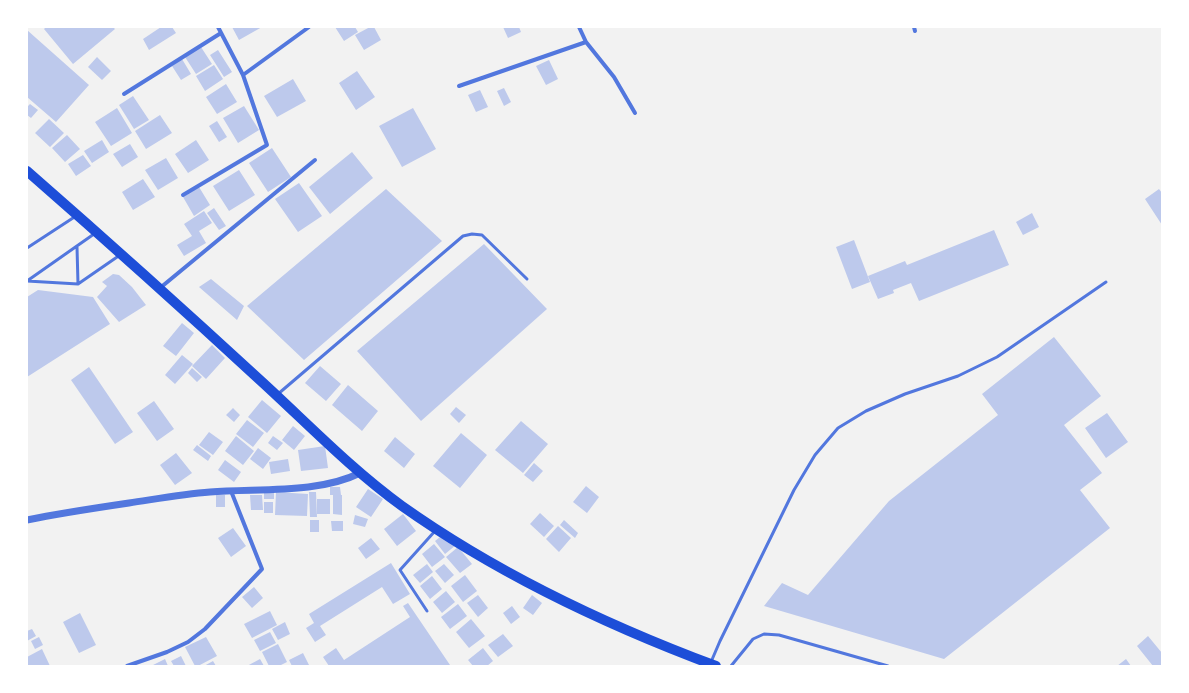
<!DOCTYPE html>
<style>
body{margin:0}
#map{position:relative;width:1189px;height:693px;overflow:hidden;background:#f2f2f2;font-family:Raleway,sans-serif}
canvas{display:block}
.frame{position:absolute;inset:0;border:28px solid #fff;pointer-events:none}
</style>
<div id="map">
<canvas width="1189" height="693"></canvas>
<div class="frame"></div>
</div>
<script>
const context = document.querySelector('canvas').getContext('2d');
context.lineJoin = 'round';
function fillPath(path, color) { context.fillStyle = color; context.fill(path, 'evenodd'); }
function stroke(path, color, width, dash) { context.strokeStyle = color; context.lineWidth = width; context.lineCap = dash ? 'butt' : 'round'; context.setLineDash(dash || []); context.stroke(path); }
fillPath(new Path2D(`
 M46,27H113L115,29L73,64L44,29Z
 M161,27H172L176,33L149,50L143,39Z
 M232,27H262L239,40Z
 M335,27H355L358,32L344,41Z
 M370,27H374L381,40L364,50L355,35Z
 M503,27H519L521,32L508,38Z
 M27,30L89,85L56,122L27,97Z
 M201,47L212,64L196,74L185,57Z
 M218,50L232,72L224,77L210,55Z
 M97,57L111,71L102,80L88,67Z
 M182,59L191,74L181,80L172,66Z
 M549,60L558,79L546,85L536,66Z
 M214,65L223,79L205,91L196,76Z
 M357,71L375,97L356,110L339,83Z
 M293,79L306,101L277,117L264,96Z
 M226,84L237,102L217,114L206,97Z
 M504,88L511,102L504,106L497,91Z
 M480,90L488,107L476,112L468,95Z
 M133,96L149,120L134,129L119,105Z
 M30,104L38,110L31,118L27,115V107Z
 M244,106L259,130L238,143L223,118Z
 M117,108L132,133L111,146L95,122Z
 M413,108L436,149L402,167L379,126Z
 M160,115L172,133L146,149L135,131Z
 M49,119L64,133L50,147L35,133Z
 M217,121L227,137L219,142L209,126Z
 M67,135L80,149L65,162L52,148Z
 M102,140L109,152L92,163L84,151Z
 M196,140L209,160L188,173L175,154Z
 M130,144L138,157L122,167L113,154Z
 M272,148L291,177L268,192L249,163Z
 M352,152L373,178L330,214L309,187Z
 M83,155L91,166L76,176L68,164Z
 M166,158L178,178L158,190L145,170Z
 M239,170L255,195L229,211L213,186Z
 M143,179L155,197L133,210L122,192Z
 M299,183L322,216L298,232L275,199Z
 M199,187L210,205L194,216L183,197Z
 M386,189L442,241L304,360L247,306Z
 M1159,189L1162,193V225L1145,199Z
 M214,208L226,226L219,230L207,213Z
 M204,211L212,223L199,231L206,243L184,256L177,245L192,236L184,224Z
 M1032,213L1039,227L1023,235L1016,222Z
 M994,230L1009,265L919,301L911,283L893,290L894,293L878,299L868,276L905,261L907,265Z
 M854,240L870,282L852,289L836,247Z
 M484,244L547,309L421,421L357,351Z
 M113,274L119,275L132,287L146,305L119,322L97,297L107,286L102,282Z
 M211,279L244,306L237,320L199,287Z
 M38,290L93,297L110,324L27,377V297Z
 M182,323L194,333L176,356L163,346Z
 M1054,337L1101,396L1064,425L1102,473L1080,490L1110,528L944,659L764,606L782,583L808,595L889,501L998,415L982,394Z
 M212,345L225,358L206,379L192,366Z
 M182,355L193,364L175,384L165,375Z
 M320,366L341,384L326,401L305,383Z
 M89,367L133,432L115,444L71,380Z
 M192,368L202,377L197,382L188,373Z
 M348,385L378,411L362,431L332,405Z
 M262,400L281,416L267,433L248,417Z
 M154,401L174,429L157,441L137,413Z
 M456,407L466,415L459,423L450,414Z
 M233,408L240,415L234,422L226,415Z
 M1107,413L1128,442L1106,458L1085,428Z
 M247,420L264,433L253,447L236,434Z
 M521,421L548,444L523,473L495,450Z
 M293,426L305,436L294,450L282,440Z
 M209,432L223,442L213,455L199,445Z
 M461,433L487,455L460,488L433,466Z
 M236,436L254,451L243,465L225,451Z
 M273,436L283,443L277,450L268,443Z
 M395,437L415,454L404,468L384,451Z
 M197,445L211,456L208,461L193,450Z
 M325,446L328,468L301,471L298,450Z
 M258,448L271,458L263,469L250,459Z
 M176,453L192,473L175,485L160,465Z
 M288,459L290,471L271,474L269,462Z
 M225,460L241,472L234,482L218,470Z
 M534,463L543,471L533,482L524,475Z
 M586,486L599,497L587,513L573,502Z
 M330,487H340L341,495H336H342V515L333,514V495H330Z
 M368,489L383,499L371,517L356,507Z
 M276,492L308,494L307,516L275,515Z
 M309,492H316L317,517H310Z
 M264,493H274V499H264Z
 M216,495H225V507H216Z
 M250,495H262L263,510H251Z
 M317,499H330V514H317Z
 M264,502H273V513H264Z
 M540,513L554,526L544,537L530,524Z
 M403,514L416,531L397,546L384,529Z
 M355,515L368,519L365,527L353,524Z
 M310,520H319V532H310Z
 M564,520L578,533L575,538L560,525Z
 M331,521H343V531H332Z
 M558,526L571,538L559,552L546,539Z
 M233,528L246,546L231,557L218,538Z
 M440,537L456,545L445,554L435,541Z
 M371,538L380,549L366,559L358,548Z
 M434,544L445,557L432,567L422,554Z
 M458,547L472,564L460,573L446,557Z
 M391,563L410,594L393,604L382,587L320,626L326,635L315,642L306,628L314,623L309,614Z
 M427,564L433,572L420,583L413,575Z
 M444,564L454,575L445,583L435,571Z
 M465,575L477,591L463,602L451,586Z
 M432,576L442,589L430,599L420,586Z
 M254,587L263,598L252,608L242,597Z
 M446,591L455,602L442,613L433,602Z
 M478,595L488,608L478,617L467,603Z
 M532,595L542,603L533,615L523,608Z
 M408,603L450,665L448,666H329L323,657L336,648L344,660L410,617L403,606Z
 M458,604L467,616L450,629L441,617Z
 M512,606L520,617L511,624L503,613Z
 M270,611L277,625L252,638L244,624Z
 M80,613L96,645L79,653L63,622Z
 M471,619L485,636L469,648L456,632Z
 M285,622L290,634L278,640L272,629Z
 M32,629L36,636L27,641V631Z
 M270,632L276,643L260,651L254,640Z
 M503,634L513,646L498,657L488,645Z
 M1148,636L1162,653V666H1153L1137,646Z
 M39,637L43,645L35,649L31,641Z
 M206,637L217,656L198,666H195L185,647Z
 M278,644L287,662L279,666H269L262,652Z
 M483,648L493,661L487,666H473L468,660Z
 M42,649L50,666H28L27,657Z
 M303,653L309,665L292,666L289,660Z
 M181,656L186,666H174L171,661Z
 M165,659L168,666H151Z
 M260,659L264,666H247Z
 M1126,659L1131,666H1117Z
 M213,661L216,666H204Z`), '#bdc9ec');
stroke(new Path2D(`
 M77,247L78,284
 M27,248L76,216
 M27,281L78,284L120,255
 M27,281L94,234
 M278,394L463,236L472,234L482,235L527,279
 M427,611L400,570L435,531
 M711,662L720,641L794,490L815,455L838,428L866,411L905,394L958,376L997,357L1106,282
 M731,666L753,639L764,634L779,635L888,666`), '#5277de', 3);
stroke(new Path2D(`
 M218,27L243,75L309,27
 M579,27L586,42L614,77L635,113
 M914,27L915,31
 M459,86L586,42
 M124,94L221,33
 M183,195L267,145L243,75
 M160,288L315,160
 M127,666L167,652L188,642L205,629L262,569L231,491`), '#5277de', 4);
stroke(new Path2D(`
 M27,520C61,513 95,508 129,503C156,499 183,494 210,492C257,488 318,494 360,473`), '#5277de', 7);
stroke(new Path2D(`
 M27,171C106,240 184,310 261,381C307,423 351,469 402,506C498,574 606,625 716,666`), '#1d4ed8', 10);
</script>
